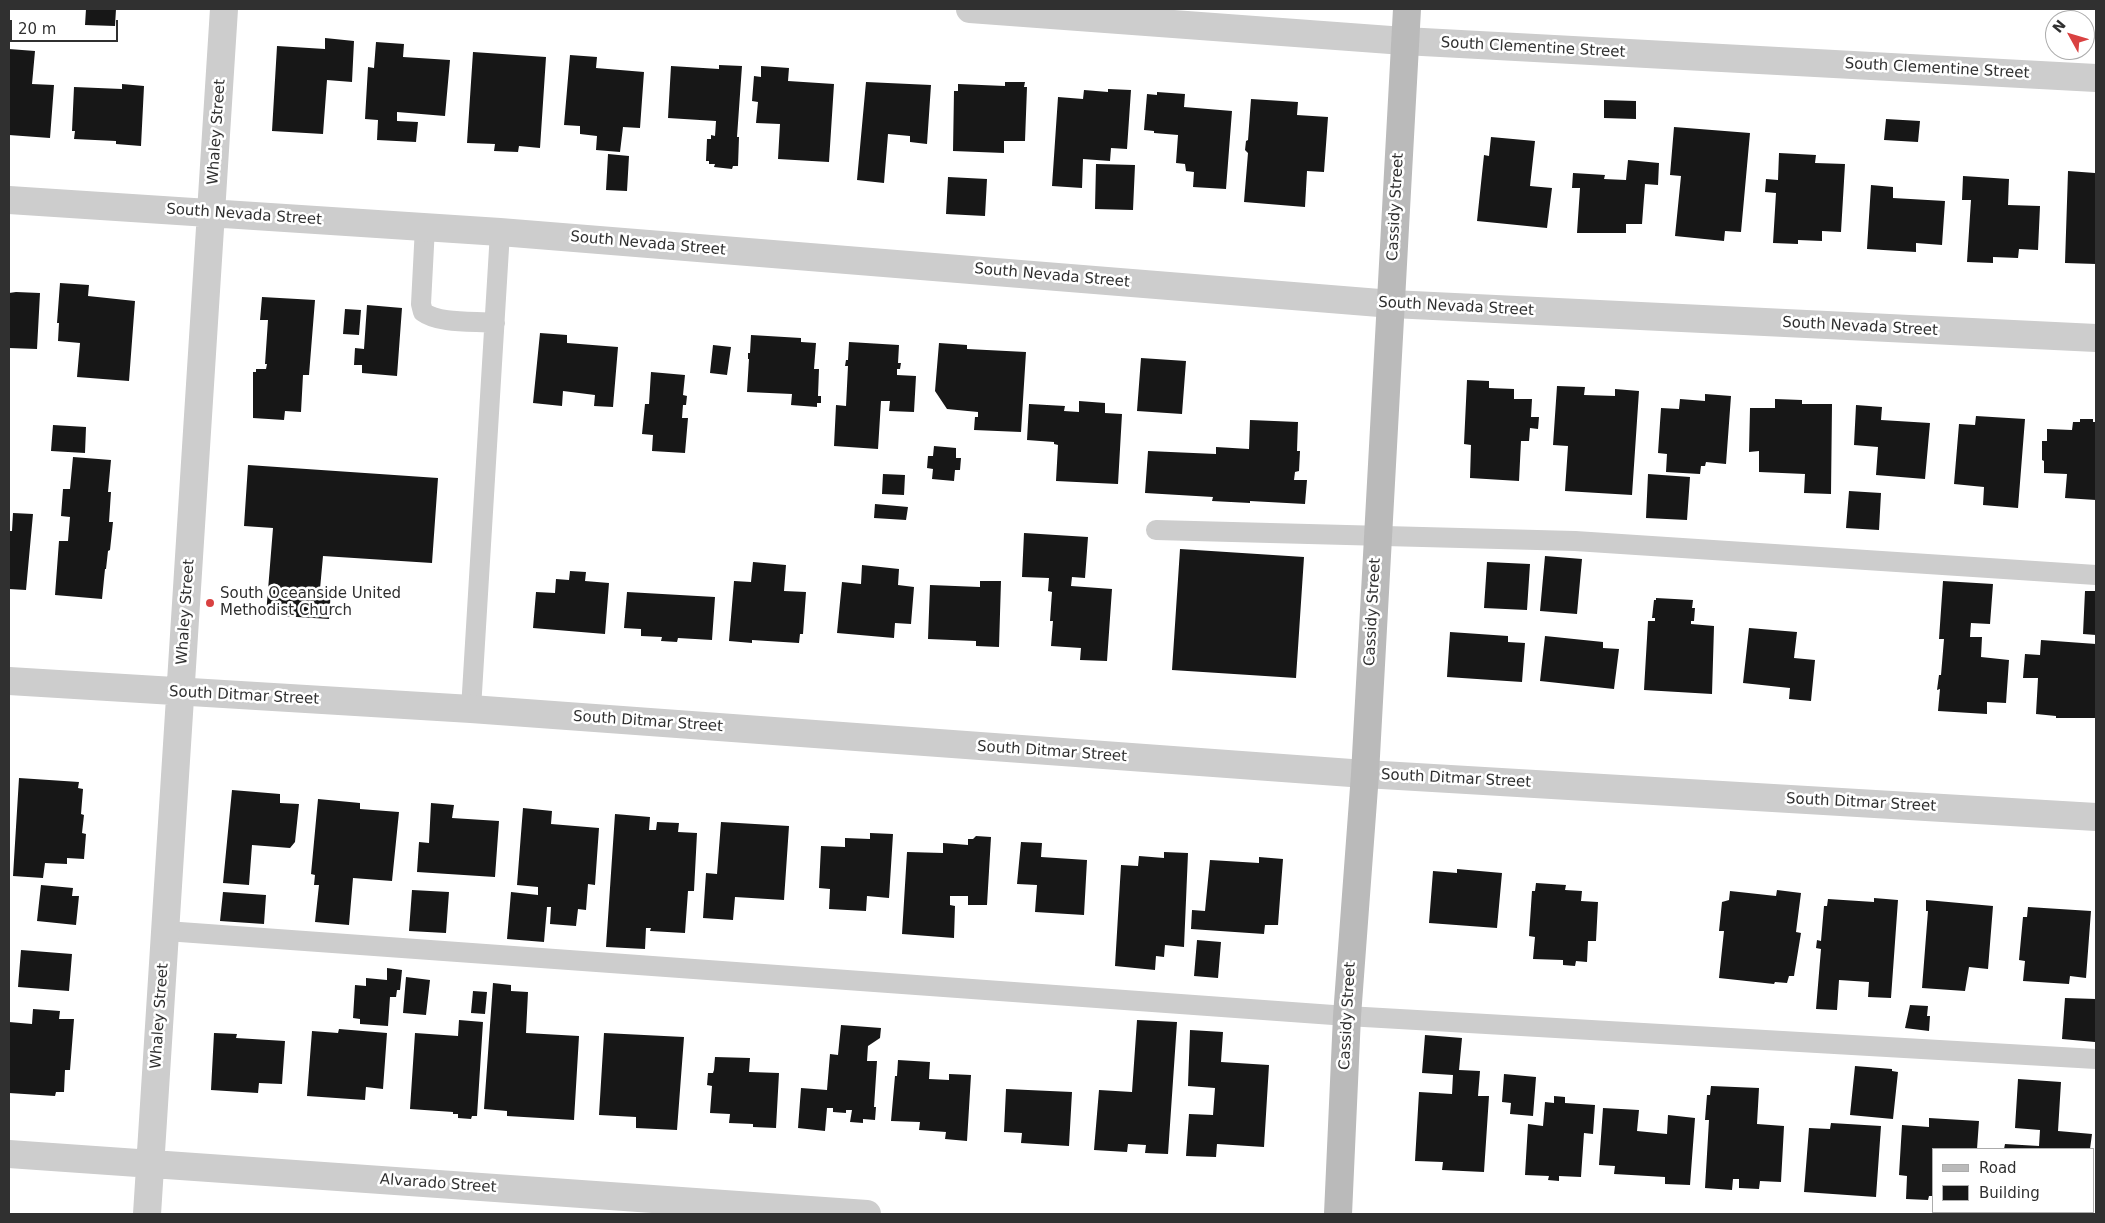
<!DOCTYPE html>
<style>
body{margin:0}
#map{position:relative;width:2105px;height:1223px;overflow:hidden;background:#fff;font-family:"DejaVu Sans",sans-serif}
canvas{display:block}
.frame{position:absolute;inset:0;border:10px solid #303030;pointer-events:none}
.legend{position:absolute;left:1932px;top:1148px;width:162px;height:65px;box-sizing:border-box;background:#fff;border:1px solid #acacac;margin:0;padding:6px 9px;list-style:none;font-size:15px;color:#303030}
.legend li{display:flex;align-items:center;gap:10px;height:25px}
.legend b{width:25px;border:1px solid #acacac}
.north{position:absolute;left:2045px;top:10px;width:50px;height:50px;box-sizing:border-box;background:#fff;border:1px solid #acacac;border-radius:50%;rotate:309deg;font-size:14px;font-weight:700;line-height:20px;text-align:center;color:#303030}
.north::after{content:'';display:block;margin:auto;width:18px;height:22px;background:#d94141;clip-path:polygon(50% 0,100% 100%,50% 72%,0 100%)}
.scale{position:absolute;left:10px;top:20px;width:108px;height:22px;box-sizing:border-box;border:2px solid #303030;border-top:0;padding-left:6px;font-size:15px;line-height:18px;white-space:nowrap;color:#303030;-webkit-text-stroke:4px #fff;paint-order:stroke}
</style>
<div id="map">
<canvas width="2105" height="1223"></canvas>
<div class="frame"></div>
<ul class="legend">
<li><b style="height:6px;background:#bababa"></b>Road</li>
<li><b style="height:14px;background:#171717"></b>Building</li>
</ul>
<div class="north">N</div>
<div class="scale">20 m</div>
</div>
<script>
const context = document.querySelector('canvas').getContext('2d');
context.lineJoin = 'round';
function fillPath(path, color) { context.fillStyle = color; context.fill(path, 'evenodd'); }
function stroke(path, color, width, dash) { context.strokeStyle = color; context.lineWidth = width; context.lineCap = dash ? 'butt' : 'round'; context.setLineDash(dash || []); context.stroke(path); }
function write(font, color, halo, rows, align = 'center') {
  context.font = font + ' "DejaVu Sans",sans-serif'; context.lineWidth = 5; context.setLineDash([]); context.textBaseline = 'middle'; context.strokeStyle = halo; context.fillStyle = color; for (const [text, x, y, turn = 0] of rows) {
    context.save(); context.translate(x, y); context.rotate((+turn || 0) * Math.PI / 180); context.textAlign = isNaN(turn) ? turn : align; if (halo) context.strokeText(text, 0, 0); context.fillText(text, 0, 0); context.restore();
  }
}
fillPath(new Path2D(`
 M86,9H116L115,26L85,25Z
 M325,38L354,41L352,82L327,80L323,134L272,131L277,46L325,49Z
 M376,42L404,44L403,57L450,60L445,116L397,112V121L418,122L416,142L377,140L378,120L365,119L368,67L374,68Z
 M9,49L35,51L32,84L54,85L50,138L9,135Z
 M473,52L546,57L540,148L519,146L518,152L494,151L495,144L467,143Z
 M570,55L597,57L596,68L644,72L640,128L623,127L620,152L596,150L597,136L580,134V126L564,125Z
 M719,65L742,66L737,137H739L738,166H733L732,169L714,167L715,164H709V161H706L707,139H711V135L715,136L716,121L668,118L671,66L719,69Z
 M761,66L789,68L788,81L834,84L829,162L778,159L780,124L756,123L758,102L752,101L754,76L761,77Z
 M866,82L931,85L927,144L910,142V136L888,134L884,183L857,180Z
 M1005,82H1025L1024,87H1027L1025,141H1004V153L953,151L954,91H958V84L1005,86Z
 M122,84L144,86L141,146L116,144V141L74,139L75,131H72L74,87L122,89Z
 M1108,89L1131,90L1127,149L1111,148L1110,161L1083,159L1082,188L1052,186L1058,97L1083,99L1084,90L1108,92Z
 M1157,92L1185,94L1184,107L1232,111L1226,189L1193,187L1194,172L1186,171L1185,164L1176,163L1178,135L1154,133V131L1144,130L1147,94L1157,95Z
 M1251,99L1298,102L1297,115L1328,117L1324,172L1307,171L1305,207L1244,202L1248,153L1245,150L1246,141L1248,140Z
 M1604,100L1636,101V119L1604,118Z
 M1886,119L1920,121L1918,142L1884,140Z
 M1674,127L1750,133L1741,232L1725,231L1724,241L1675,236L1681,176L1670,175Z
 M1491,137L1535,141L1530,186L1552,188L1547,228L1477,221L1484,155L1489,156Z
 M1779,153L1816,155L1815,163L1845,164L1841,232L1822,231V241L1798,240V244L1773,243L1776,193L1765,192L1766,179L1778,180Z
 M608,154L629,156L627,191L606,190Z
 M1628,160L1659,163L1658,185L1645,184L1642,224H1626V233H1577L1580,188H1572L1573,173L1605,175L1604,179L1626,180Z
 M1096,164L1135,165L1133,210L1095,209Z
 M2068,171L2095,173L2096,264L2065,263Z
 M1963,176L2009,179L2008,205L2040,206L2038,250L2019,249L2018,258L1993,257V263L1967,262L1971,200H1962Z
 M948,177L987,179L985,216L946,214Z
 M1871,185L1893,187V198L1945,201L1942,245L1916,243V252L1867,249Z
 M60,283L89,285L88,296L135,301L129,381L77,377L80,343L58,341L59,323H57Z
 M16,292L40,293L37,349L9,348V293Z
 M262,297L315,300L309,375H303L301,412L285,411L284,420L253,418V372H256V369H266L267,364H265L268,320H260Z
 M367,305L402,308L397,376L362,373V365H354L355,348L364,349Z
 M345,309L361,310L359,335L343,334Z
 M540,333L567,335V343L618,347L613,407L594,406L595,395L563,391L562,406L533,403Z
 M751,335L801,338V342L816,343L814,369H819L818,396H821V403H817V407L791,405L792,394L747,392L749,359H748V353H750Z
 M849,342L899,345L898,363H901L900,369H897V375L916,376L914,412L889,411L890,401H881L878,449L834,446L836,405L846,406L848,366H845L846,360H848Z
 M939,343L967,345V349L1026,352L1021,432L974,430L975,417H978V412L947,409L935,391Z
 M713,345L731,347L727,375L710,373Z
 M1141,358L1186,361L1182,414L1137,411Z
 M651,372L685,375L683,395L687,396L686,405H683L682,418H688L685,453L652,451L653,435L642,434L645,404H649Z
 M1467,380L1489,381V388L1514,389V399H1532L1531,417H1539L1538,429L1530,428L1529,441H1521L1519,481L1470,478L1471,445L1464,444Z
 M1557,386L1585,387L1584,395L1615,396V389L1639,391L1632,495L1565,491L1568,446L1553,445Z
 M1705,394L1731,396L1726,464L1706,462L1705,466H1701L1700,474L1666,472L1667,454L1658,453L1661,408L1679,409L1680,399L1705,401Z
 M1775,399L1802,400V404H1832L1831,494L1804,493L1805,474L1759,472V451L1749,452L1750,408H1775Z
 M1079,401L1105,403V413L1122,414L1118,484L1056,481L1058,445L1054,444V442L1027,440L1029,404L1065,406L1064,411L1079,412Z
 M1856,405L1882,407L1881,420L1930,423L1925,479L1876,475L1878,447L1854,445Z
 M1976,416L2025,419L2018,508L1983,505L1984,487L1954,484L1959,424L1975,425Z
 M2080,419H2093V422H2096V500L2065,498L2067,474L2044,473V461L2042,460V441H2047V429L2072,430L2073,422H2080Z
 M1250,420L1298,422L1297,451H1300L1299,471L1295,472L1294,480H1307L1305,504L1250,501V503L1212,501L1213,497L1145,493L1148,451L1216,454V447L1249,449Z
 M53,425L86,427L85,453L51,451Z
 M934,446L956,448V458H961L960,470H955L954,481L932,479L933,469L927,468L928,456H933Z
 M73,457L111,460L108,492H111L109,522H113L110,550L108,551L106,569H105L102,599L55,595L59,541H68L70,517L61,516L63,489H70Z
 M248,465L438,478L432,563L323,556L320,589L331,590L329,619L266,615L273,528L244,526Z
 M883,474L905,475L904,495L882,494Z
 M1648,474L1690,477L1687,520L1646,518Z
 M1849,491L1881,493L1879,530L1846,528Z
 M875,504L908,507L906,520L874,518Z
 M13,513L33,514L26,590L9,589V531H12Z
 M1024,533L1088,537L1085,578L1072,577L1071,586L1112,589L1107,661L1080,660L1081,648L1051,646L1053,621H1050L1052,592L1048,591L1049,578L1022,577Z
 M1180,549L1304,557L1296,678L1172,670Z
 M1545,556L1582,559L1577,614L1540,611Z
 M753,562L786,565L784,591L806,592L803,634H800L799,643L752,640V643L729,641L734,581L751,582Z
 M1487,562L1530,564L1527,610L1484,608Z
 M862,565L899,569L898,585L914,587L911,624L895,623L894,638L837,633L842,582L861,584Z
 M570,571L586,572L585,581L609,583L605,634L533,628L536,592L555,593L556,579L569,580Z
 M980,581H1001L999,647L976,646V641L928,639L930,585L980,587Z
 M1943,581L1993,584L1990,624L1971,623L1970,637H1982L1981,657L2009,660L2006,703L1987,702V714L1938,711L1940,689L1937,690L1939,675H1941L1944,639H1939Z
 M2085,591H2096V635L2083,634Z
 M627,592L715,597L712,640L678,638L677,642L661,641L662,637L641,636V629L624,628Z
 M1656,598L1693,600L1692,608H1695L1694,621H1691V624L1714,626L1712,694L1644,690L1648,621H1655V618H1652L1654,600H1656Z
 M1749,628L1797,632L1794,658L1815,660L1811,701L1789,699L1790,688L1743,683Z
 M1450,632L1508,636V642L1525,643L1522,682L1447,677Z
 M1545,636L1603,642V648L1619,649L1614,689L1540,681Z
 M2041,640L2096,644V718H2056V716L2036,714L2038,678H2023L2025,654L2040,655Z
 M19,778L79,782L78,788L83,789L81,814L84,815L82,833L86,834L84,859L67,858V864L45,863L43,878L13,876Z
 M232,790L280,794V803L299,804L295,842L290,848L252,845L249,885L223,883Z
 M318,799L360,803V809L399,812L392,881L353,878L349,925L315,922L319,885H314L315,875L311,874Z
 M431,803L454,805L452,818L499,821L495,877L417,872L419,842L429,843Z
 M523,808L552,811L551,824L599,828L595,885L588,884L586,910L578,909L576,926L550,924L551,907H547L544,942L507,939L511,892L538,895V887L517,885Z
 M615,814L650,817L649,830H656L657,822L679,823L678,832L697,833L694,891H688L685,933L650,931L651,928H646L645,949L606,947Z
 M721,822L789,826L784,900L735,897L733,920L703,918L706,873L717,874Z
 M870,833L893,834L889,898L867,896L866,911L829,909L830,889L819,888L821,846L845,847V838L870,839Z
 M976,836L991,837L987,905H968V896H950V905L955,906L954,938L902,934L907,852L943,853V843L968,845V839H973Z
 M1021,842L1042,843L1041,857L1087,860L1084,915L1035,912L1037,885L1017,884Z
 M1164,852L1188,853L1184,947L1165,945L1164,957L1156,956L1155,970L1115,966L1121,865L1138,866L1139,856L1164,858Z
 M1259,857L1283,859L1278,925H1265L1264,934L1191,929L1192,910L1205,911L1210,860L1259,863Z
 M1457,869L1502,873L1497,928L1429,923L1433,871L1457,873Z
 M1536,883L1566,885L1565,890L1582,891L1581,901L1598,902L1596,941H1588L1587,962L1576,961L1575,966L1563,965V960L1533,959L1535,937L1529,936L1532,891H1535Z
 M41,885L73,888L72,896H79L76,925L37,921Z
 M412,890L449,892L446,933L409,931Z
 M1777,890L1801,893L1796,932L1801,933L1794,976H1789L1787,983L1775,982L1774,984L1719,978L1724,931H1719L1722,902L1729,900L1730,891L1776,896Z
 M223,892L266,895L264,924L220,921Z
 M1874,898L1898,900L1891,998L1868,997L1869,982L1839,980L1837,1010L1816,1009L1821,949L1816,948L1817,940L1821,941L1824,906H1827L1828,899L1874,902Z
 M1926,900L1993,906L1988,969L1969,967L1965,991L1922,988L1928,911H1926Z
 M2028,907L2091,911L2086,978L2070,976L2069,984L2023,981L2025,961L2019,960L2023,917H2027Z
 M1197,940L1221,942L1218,978L1194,976Z
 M21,950L72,954L69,991L18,987Z
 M387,968L402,970L400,990H397L396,997H390L388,1026L360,1024V1019L353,1018L355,985L366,986V978L387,980Z
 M406,977L430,980L426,1015L403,1013Z
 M493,983L511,985V991L528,992L526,1033L579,1036L574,1120L507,1116V1111L484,1109Z
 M473,991L487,992L485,1014L471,1013Z
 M2065,998L2096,999L2095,1042L2062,1039Z
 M1910,1005L1928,1006L1927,1016H1930L1929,1031L1905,1028Z
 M33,1009L60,1011L59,1019H74L70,1070H65L64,1092H56L55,1096L9,1093V1022L32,1024Z
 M459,1020L483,1022L477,1116H472L471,1119L458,1118V1114H453V1112L410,1109L415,1033L458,1036Z
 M1137,1020L1177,1022L1168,1154L1145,1153L1146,1145L1128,1144L1127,1152L1094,1150L1099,1090L1132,1092Z
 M841,1025L881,1028L880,1038L868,1046L867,1061H877L874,1107H876L875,1120L863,1119V1123L850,1122L852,1110H846V1113L833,1112V1108H827L825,1131L798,1128L801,1088L827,1090L830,1054L838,1055Z
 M339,1029L387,1033L383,1089L366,1087L365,1100L307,1096L312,1031L338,1033Z
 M1190,1030L1223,1032L1221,1062L1269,1065L1264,1147L1217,1144L1216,1157L1186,1156L1189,1114L1213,1115L1215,1088L1188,1086Z
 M214,1033L237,1034L236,1038L285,1041L282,1084L259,1083L258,1093L211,1090Z
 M604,1033L684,1037L677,1130L636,1128V1117L599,1115Z
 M1425,1035L1462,1038L1459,1070L1480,1071L1478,1096H1489L1484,1172L1442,1170L1443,1162L1415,1161L1419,1092L1452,1094L1453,1075L1422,1073Z
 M715,1057L750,1058L749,1072L779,1073L776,1128L753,1127V1124L729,1123L730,1114L710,1113L712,1086L707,1085L708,1073H713L714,1070Z
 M898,1060L930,1062L929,1079L949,1080V1074L971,1075L967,1141L945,1139L946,1132L919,1130L920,1122L891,1121L895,1076H897Z
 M1855,1066L1892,1069V1071L1898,1072L1893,1119L1850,1115Z
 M1504,1074L1536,1077L1533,1116L1510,1114L1511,1103L1502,1102Z
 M2018,1079L2061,1082L2058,1131L2092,1134L2090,1149H2004L2005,1144L2039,1146L2040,1130L2015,1128Z
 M1711,1086L1759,1088L1757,1124L1784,1126L1781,1182L1760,1181L1759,1189L1739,1188V1179H1733L1732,1190L1705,1188L1709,1120H1705L1707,1095H1710Z
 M1006,1089L1072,1092L1069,1146L1021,1143L1022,1133L1004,1132Z
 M1554,1096L1565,1097V1103L1595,1105L1593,1134L1584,1133L1581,1177L1559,1176V1181L1548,1180L1549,1176L1525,1175L1528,1124L1543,1126L1545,1102L1554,1103Z
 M1603,1108L1639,1110L1637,1131L1667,1134L1668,1115L1695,1118L1690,1185L1665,1184V1177L1614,1174L1615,1166L1599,1165Z
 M1929,1118L1979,1121L1977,1149H1934V1196H1929L1928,1200L1906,1199L1907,1176L1899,1175L1902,1125L1929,1127Z
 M1831,1123L1881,1126L1876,1197L1804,1192L1809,1128L1830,1129Z`), '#171717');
stroke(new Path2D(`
 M425,227L421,304L423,312C439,324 474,321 495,323
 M1156,530L1575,541L2096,575
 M471,709L500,232
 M166,931L1347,1016L2096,1059`), '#cdcdcd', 20);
stroke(new Path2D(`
 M970,9L1404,41L2096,78
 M9,200L500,232L1392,304L2096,338
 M9,681L471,709L1365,774L2096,817
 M9,1154L867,1214
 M147,1214L224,9`), '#cdcdcd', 28);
stroke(new Path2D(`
 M1338,1214L1347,1016L1365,774L1407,9`), '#bababa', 28);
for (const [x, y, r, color] of [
 [210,603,5,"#d94141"]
]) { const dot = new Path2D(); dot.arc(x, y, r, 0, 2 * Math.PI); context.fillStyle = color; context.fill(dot); stroke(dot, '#fff', 2); }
write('15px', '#303030', '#fff', [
 ["South Clementine Street",1533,48,3],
 ["South Clementine Street",1937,69,3],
 ["Whaley Street",217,132,-86],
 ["Cassidy Street",1396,207,-87],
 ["South Nevada Street",244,215,4],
 ["South Nevada Street",648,244,5],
 ["South Nevada Street",1052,276,5],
 ["South Nevada Street",1456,307,3],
 ["South Nevada Street",1860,327,3],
 ["Whaley Street",186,612,-86],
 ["Cassidy Street",1373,612,-87],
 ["South Ditmar Street",244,696,3],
 ["South Ditmar Street",648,722,4],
 ["South Ditmar Street",1052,752,4],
 ["South Ditmar Street",1456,779,3],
 ["South Ditmar Street",1861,803,3],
 ["Whaley Street",160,1016,-86],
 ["Cassidy Street",1348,1016,-87],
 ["Alvarado Street",438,1184,4]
]);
write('15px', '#303030', '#fff', [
 ["South Oceanside United",220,594],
 ["Methodist Church",220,611]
], 'left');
</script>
